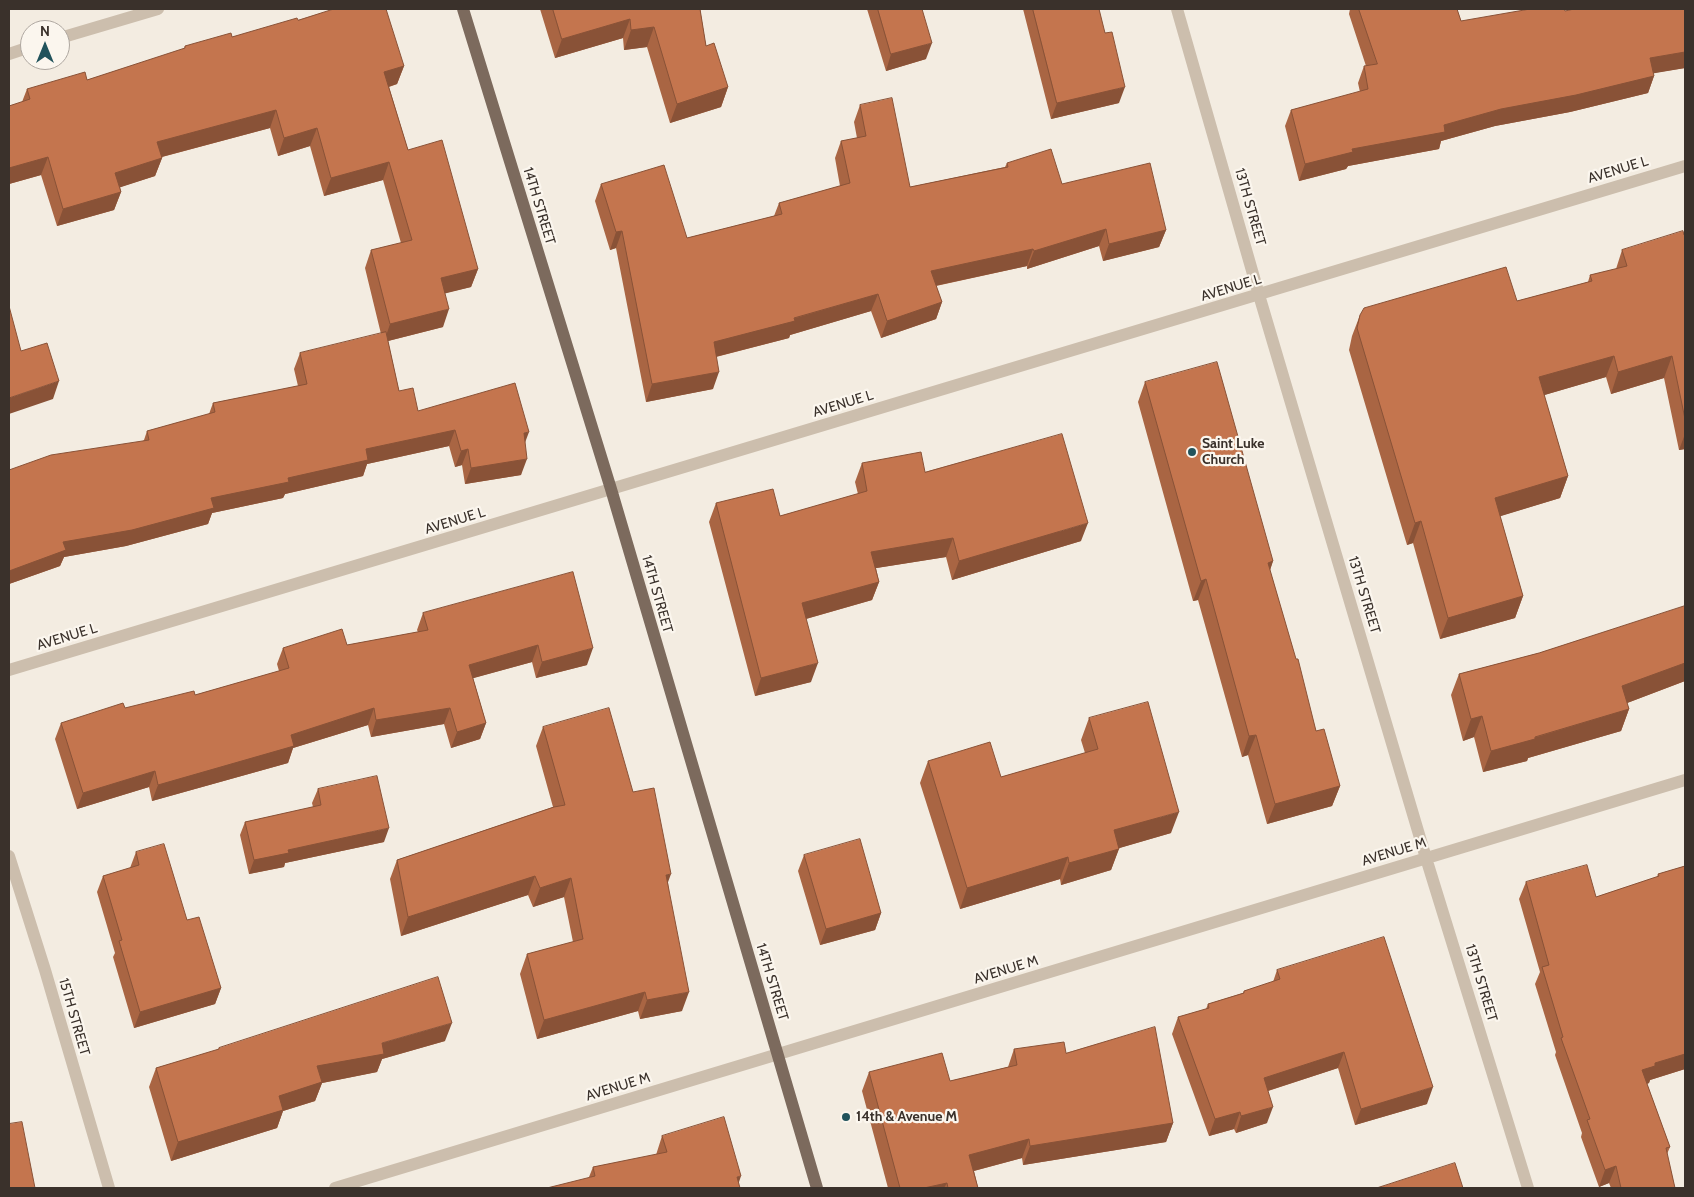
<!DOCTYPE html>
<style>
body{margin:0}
#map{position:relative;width:1694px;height:1197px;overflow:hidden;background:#f3ece1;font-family:Cabin,sans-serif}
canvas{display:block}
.frame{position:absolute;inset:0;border:10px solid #3a312b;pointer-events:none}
.north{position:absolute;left:20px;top:20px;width:50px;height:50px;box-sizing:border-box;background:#fbf6ee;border:1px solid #aea7a0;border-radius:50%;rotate:0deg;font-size:14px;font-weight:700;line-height:20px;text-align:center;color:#3a312b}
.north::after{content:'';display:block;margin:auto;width:18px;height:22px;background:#21535c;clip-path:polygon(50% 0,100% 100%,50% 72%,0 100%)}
</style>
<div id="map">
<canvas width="1694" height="1197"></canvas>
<div class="frame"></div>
<div class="north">N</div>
</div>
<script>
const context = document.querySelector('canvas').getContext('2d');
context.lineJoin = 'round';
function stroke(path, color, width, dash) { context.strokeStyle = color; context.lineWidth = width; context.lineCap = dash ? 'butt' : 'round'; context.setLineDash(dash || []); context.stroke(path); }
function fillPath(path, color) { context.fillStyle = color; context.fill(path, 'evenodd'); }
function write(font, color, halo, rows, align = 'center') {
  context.font = font + ' Cabin,sans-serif'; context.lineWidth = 4.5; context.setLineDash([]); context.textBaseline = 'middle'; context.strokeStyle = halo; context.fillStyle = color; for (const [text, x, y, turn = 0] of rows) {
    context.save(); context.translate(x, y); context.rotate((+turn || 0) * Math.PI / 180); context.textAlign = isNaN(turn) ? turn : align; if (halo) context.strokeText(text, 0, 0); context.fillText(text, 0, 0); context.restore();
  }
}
stroke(new Path2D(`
 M1177,9L1259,295L1426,858L1528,1188
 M60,38L158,9
 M9,54L30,47
 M9,670L1685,166
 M9,856L45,970L109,1188
 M335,1188L1685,780`), '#ccbead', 12);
stroke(new Path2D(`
 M463,9L611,489L817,1188`), '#7c6a5d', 12);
fillPath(new Path2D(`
 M540,9H700L706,46L728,87L721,107L670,123L647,47L624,50L623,38L555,58Z
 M867,9H922L926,59L886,71Z
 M1023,9H1099L1119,103L1051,119Z
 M1350,9H1457L1461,21L1565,11L1685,9V68L1653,73L1654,76L1648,93L1570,112L1495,126L1441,141L1439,149L1348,166L1346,169L1299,181L1285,126L1291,110L1360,92L1358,83L1364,66H1366L1349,14Z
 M298,20L404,66L397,84L389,87L408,150L478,269L471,287L445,293L443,327L388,341L399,391L418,411L525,442L521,475L465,484L462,465L455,467L449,446L367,464L363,476L285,494L283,498L212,513L208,524L126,546L64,557L60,566L9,584L144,440L147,431L209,414L213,403L298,386L294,369L300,353L381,334L365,268L371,250L401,243L383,180L324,196L310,146L278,156L270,128L162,157V158L155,176L120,187L121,192L114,210L57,226L41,175L9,184V106L22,102L27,89L87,80L184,49L185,46L232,37Z
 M860,105L910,187L1005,167L1007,163L1062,184L1166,230L1159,247L1103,261L1099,246L1027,269V266L936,286L942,302L936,319L881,338L871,311L790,335L789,338L716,357L713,389L646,402L616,248L610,250L595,201L601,184L687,238L774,216L779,203L840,186L835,158L841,141L857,138L854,122Z
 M1685,234V449L1679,450L1664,378L1611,394L1606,377L1544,395L1568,476L1560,498L1500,516L1523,596L1515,618L1440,639L1413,543L1407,545L1349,350L1352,336L1360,315L1517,301L1588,282L1590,275L1616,269L1622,250Z
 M1145,382L1273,561L1270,570L1316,731L1340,786L1332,806L1267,824L1248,755L1242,757L1198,600L1193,601L1138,402Z
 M862,463L925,472L1081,541L952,580L946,557L876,568L879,582L872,600L806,619L811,682L755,696L709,522L716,503L780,516L858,494L855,482Z
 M573,572L587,665L536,678L532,662L473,678L486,723L480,739L451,748L444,724L371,737L368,725L293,748L288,763L152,801L149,787L77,809L55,739L61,723L125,708L195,695L279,671L277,664L283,648L347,645L418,632L417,630L423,613Z
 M1685,606V681L1627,703L1629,709L1621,731L1528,758L1527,761L1483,772L1474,737L1463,741L1451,695L1459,674L1539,653Z
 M1089,718L1171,833L1119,848L1111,870L1061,885L1060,879L960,909L920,783L928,761L1001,777L1085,753L1081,740Z
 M543,727L633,792L668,883L682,1011L640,1019L638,1011L537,1039L520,974L527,954L573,942L564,897L533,907L528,895L401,936L390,879L397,860L553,807L536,746Z
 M318,789L384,842L285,863L284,867L249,874L240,835L245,822L313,807L312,803Z
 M136,852L187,920L221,988L215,1004L134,1028L113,957L115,953L97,892L103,876L130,868Z
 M804,855L881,913L875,930L820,945L798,871Z
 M1685,866V1069L1650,1080L1649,1083L1647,1084L1670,1147L1667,1154L1675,1188H1611L1609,1183L1599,1187L1581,1137L1582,1133L1555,1055L1556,1052L1535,984L1540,972L1519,899L1526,882L1596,897L1657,877L1658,874Z
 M1277,970L1427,1104L1355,1125L1338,1068L1268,1091L1267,1123L1236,1133L1234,1129L1209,1136L1172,1034L1178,1017L1206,1009L1208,1004L1243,993L1244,991L1273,982Z
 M445,1041L382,1059L377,1072L322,1083L315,1101L283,1111L277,1128L171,1161L149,1087L156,1068L218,1050L219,1048Z
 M1014,1049L1066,1053L1173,1123L1166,1142L1023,1165L1022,1158L974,1171L978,1188H888L862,1091L869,1072L950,1081L1008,1067Z
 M662,1136L739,1184L589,1177L593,1167L656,1155Z`), '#a96543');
fillPath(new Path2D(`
 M630,19L623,38L555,58L562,39Z
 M654,27L647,47L624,50L631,30Z
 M932,43L926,59L886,71L891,54Z
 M1685,52V68L1644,75L1650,58Z
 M404,66L397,84L378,90L384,72Z
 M1654,76L1648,93L1570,112L1495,126L1441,141L1439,149L1348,166L1346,169L1299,181L1305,164L1352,149L1444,125L1501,109Z
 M728,87L721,107L670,123L677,104Z
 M1125,87L1119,103L1051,119L1057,103Z
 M276,110L270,128L150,160L157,142Z
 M317,128L310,146L278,156L284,138Z
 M48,157L41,175L9,184V168Z
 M162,158L155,176L109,191L115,173Z
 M389,162L383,180L324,196L331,178Z
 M121,192L114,210L57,226L63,209Z
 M1106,229L1099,246L1027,269L1034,251Z
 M1166,230L1159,247L1103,261L1109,244Z
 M622,231L616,248L610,250L616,232Z
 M1033,249L1027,266L925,288L931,271Z
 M478,269L471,287L435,296L441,278Z
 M878,294L871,311L790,335L789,338L707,359L714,342Z
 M942,302L936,319L881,338L887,321Z
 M449,309L443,327L384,342L390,324Z
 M1614,356L1606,377L1531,399L1539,377Z
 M1672,356L1664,378L1611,394L1618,372Z
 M719,372L713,389L646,402L652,384Z
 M59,381L53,399L9,414V398Z
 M455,430L449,446L367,464L363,476L285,494L283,498L212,513L208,524L126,546L64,557L60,566L9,584V571L63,542L211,498L288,478L366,449Z
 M529,432L523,448L524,433Z
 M1685,434V449L1679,450Z
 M468,449L462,465L455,467L461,451Z
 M527,459L521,475L465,484L471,468Z
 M1568,476L1560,498L1488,520L1495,498Z
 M1421,521L1413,543L1407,545L1415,523Z
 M1088,523L1081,541L952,580L959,561Z
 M953,538L946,557L864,570L871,552Z
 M1273,561L1266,582L1268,563Z
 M1206,579L1198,600L1193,601L1201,581Z
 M879,582L872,600L795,622L802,603Z
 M1523,596L1515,618L1440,639L1448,618Z
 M538,645L532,662L463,681L469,665Z
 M593,648L587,665L536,678L542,662Z
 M818,663L811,682L755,696L761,678Z
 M1685,663V681L1614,708L1622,686Z
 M374,708L368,725L293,748L288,763L152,801L158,785L291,735Z
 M450,708L444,724L371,737L376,720Z
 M1629,709L1621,731L1528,758L1527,761L1483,772L1491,751Z
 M1482,716L1474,737L1463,741L1471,719Z
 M486,723L480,739L451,748L457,732Z
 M1256,735L1248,755L1242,757L1249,736Z
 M155,771L149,787L77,809L83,793Z
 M1340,786L1332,806L1267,824L1275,804Z
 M1179,812L1171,833L1106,852L1114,830Z
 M389,828L384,842L285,863L284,867L249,874L254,860L288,850Z
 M1119,849L1111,870L1061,885L1069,863Z
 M1068,857L1060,879L960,909L967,888Z
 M671,874L664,893L666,875Z
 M535,876L528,895L401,936L408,917Z
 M571,878L564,897L533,907L540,888Z
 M881,913L875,930L820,945L826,929Z
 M221,988L215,1004L134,1028L140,1012Z
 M645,992L638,1011L537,1039L544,1020Z
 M689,992L682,1011L640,1019L647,1000Z
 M452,1023L445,1041L382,1059L377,1072L322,1083L315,1101L283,1111L277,1128L171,1161L178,1142L279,1096L317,1066L382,1043Z
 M1344,1052L1338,1068L1258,1094L1264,1078Z
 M1685,1054V1069L1650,1080L1649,1083L1636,1087L1642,1070L1655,1063Z
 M1433,1087L1427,1104L1355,1125L1361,1109Z
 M1273,1107L1267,1123L1236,1133L1241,1116Z
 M1240,1112L1234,1129L1209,1136L1215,1119Z
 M1173,1123L1166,1142L1023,1165L1030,1146Z
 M1029,1139L1022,1158L962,1174L969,1155Z
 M1616,1166L1609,1183L1599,1187L1605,1170Z
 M741,1176L737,1188V1177Z
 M947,1183L944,1188H924Z`), '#895237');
const building = new Path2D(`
 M334,9H386L404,66L384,72L408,150L442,140L478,269L441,278L449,309L390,324L371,250L412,240L389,162L331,178L317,128L284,138L276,110L157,142L162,158L115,173L121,192L63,209L48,157L9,168V106L30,99L27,89L85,72L87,80L185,48V46L231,33L232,37L297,18L298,20Z
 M553,9H700L706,46L714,43L728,87L677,104L654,27L631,30L630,19L562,39Z
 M878,9H922L932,43L891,54Z
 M1033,9H1099L1105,33L1112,32L1125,87L1057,103Z
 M1359,9H1457L1461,21L1530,9H1564L1565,11L1574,9H1685V52L1650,58L1654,76L1576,95L1501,109L1444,125L1445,132L1352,149L1353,152L1305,164L1291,110L1368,89L1364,66L1377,64Z
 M892,98L910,187L1008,167L1007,163L1051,149L1062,184L1150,163L1166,230L1109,244L1106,229L1034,251L1033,249L931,271L942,302L887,321L878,294L794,318L795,321L714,342L719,372L652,384L622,231L616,232L601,184L664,165L687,238L782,214L779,203L850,183L841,141L866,136L860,105Z
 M1683,231L1684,235L1685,234V419L1672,356L1618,372L1614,356L1539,377L1568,476L1495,498L1523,596L1448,618L1421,521L1415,523L1357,328L1360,315L1364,308L1506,267L1517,301L1592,281L1590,275L1627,266L1622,250Z
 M9,306L21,351L47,343L59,381L9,398Z
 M386,332L399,391L413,388L418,411L515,383L529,432L524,433L527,459L471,468L468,449L461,451L455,430L366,449L368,460L288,478L289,482L211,498L214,508L132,530L63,542L66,550L9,571V470L51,455L149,440L147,431L215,412L213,403L307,384L300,353Z
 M1217,362L1273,561L1268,563L1296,659H1298L1316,731L1324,729L1340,786L1275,804L1256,735L1249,736L1206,579L1201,581L1145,382Z
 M1062,434L1088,523L959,561L953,538L871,552L879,582L802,603L818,663L761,678L716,503L773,489L780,516L867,491L862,463L921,452L925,472Z
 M573,572L593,648L542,662L538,645L469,665L486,723L457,732L450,708L376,720L374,708L291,735L294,746L158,785L155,771L83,793L61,723L123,703L125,708L194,691L195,695L289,668L283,648L342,629L347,645L428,630L423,613Z
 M1685,606V663L1622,686L1629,709L1535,737V739L1491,751L1482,716L1471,719L1459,674L1539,653Z
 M1148,702L1179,812L1114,830L1119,849L1069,863L1068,857L967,888L928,761L990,742L1001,777L1098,749L1089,718Z
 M609,708L633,792L654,788L671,874L666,875L689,992L647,1000L645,992L544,1020L527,954L583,939L571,878L540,888L535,876L408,917L397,860L554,807L565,805L543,727Z
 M377,776L389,828L288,850L289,853L254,860L245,822L321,805L318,789Z
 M860,839L881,913L826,929L804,855Z
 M164,844L187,920L199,917L221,988L140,1012L119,941L122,940L103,876L139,865L136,852Z
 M1587,865L1596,897L1659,876L1658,874L1685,866V1054L1655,1063V1066L1642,1070L1670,1147L1666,1148L1675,1188H1621L1616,1166L1605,1170L1587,1120L1590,1119L1561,1038L1563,1037L1542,967L1549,965L1526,882Z
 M1384,937L1433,1087L1361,1109L1344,1052L1264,1078L1273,1107L1241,1116L1240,1112L1215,1119L1178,1017L1209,1008L1208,1004L1244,993V991L1280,979L1277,970Z
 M438,977L452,1023L382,1043L384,1054L317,1066L322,1082L279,1096L283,1110L178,1142L156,1068L219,1049V1048Z
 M1155,1027L1173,1123L1030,1146L1029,1139L969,1155L978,1188H948L947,1183L924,1188H900L869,1072L942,1053L950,1081L1017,1065L1014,1049L1064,1042L1066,1053Z
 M724,1117L741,1176L737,1177L740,1188H547L595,1176L593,1167L667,1152L662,1136Z
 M22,1122L35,1188H9V1124Z
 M1455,1163L1463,1188H1377Z`);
fillPath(building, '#c4754e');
stroke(building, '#895237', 1);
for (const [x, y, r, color] of [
 [1192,452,5,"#21535c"],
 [846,1117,5,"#21535c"]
]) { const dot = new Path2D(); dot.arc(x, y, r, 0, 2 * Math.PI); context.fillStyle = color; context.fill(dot); stroke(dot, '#fbf6ee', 2); }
write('14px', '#3a312b', '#fbf6ee', [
 ["AVENUE L",1618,170,-17],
 ["14TH STREET",539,206,73],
 ["13TH STREET",1250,207,74],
 ["AVENUE L",1231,288,-17],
 ["AVENUE L",843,404,-17],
 ["AVENUE L",455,521,-17],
 ["14TH STREET",657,594,74],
 ["13TH STREET",1364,595,73],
 ["AVENUE L",67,637,-17],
 ["AVENUE M",1394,852,-17],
 ["AVENUE M",1006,970,-17],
 ["14TH STREET",772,982,73],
 ["13TH STREET",1481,983,73],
 ["15TH STREET",74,1017,74],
 ["AVENUE M",618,1087,-17]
]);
write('bold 14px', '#3a312b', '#fbf6ee', [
 ["Saint Luke",1202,444],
 ["Church",1202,460],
 ["14th & Avenue M",856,1117]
], 'left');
</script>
